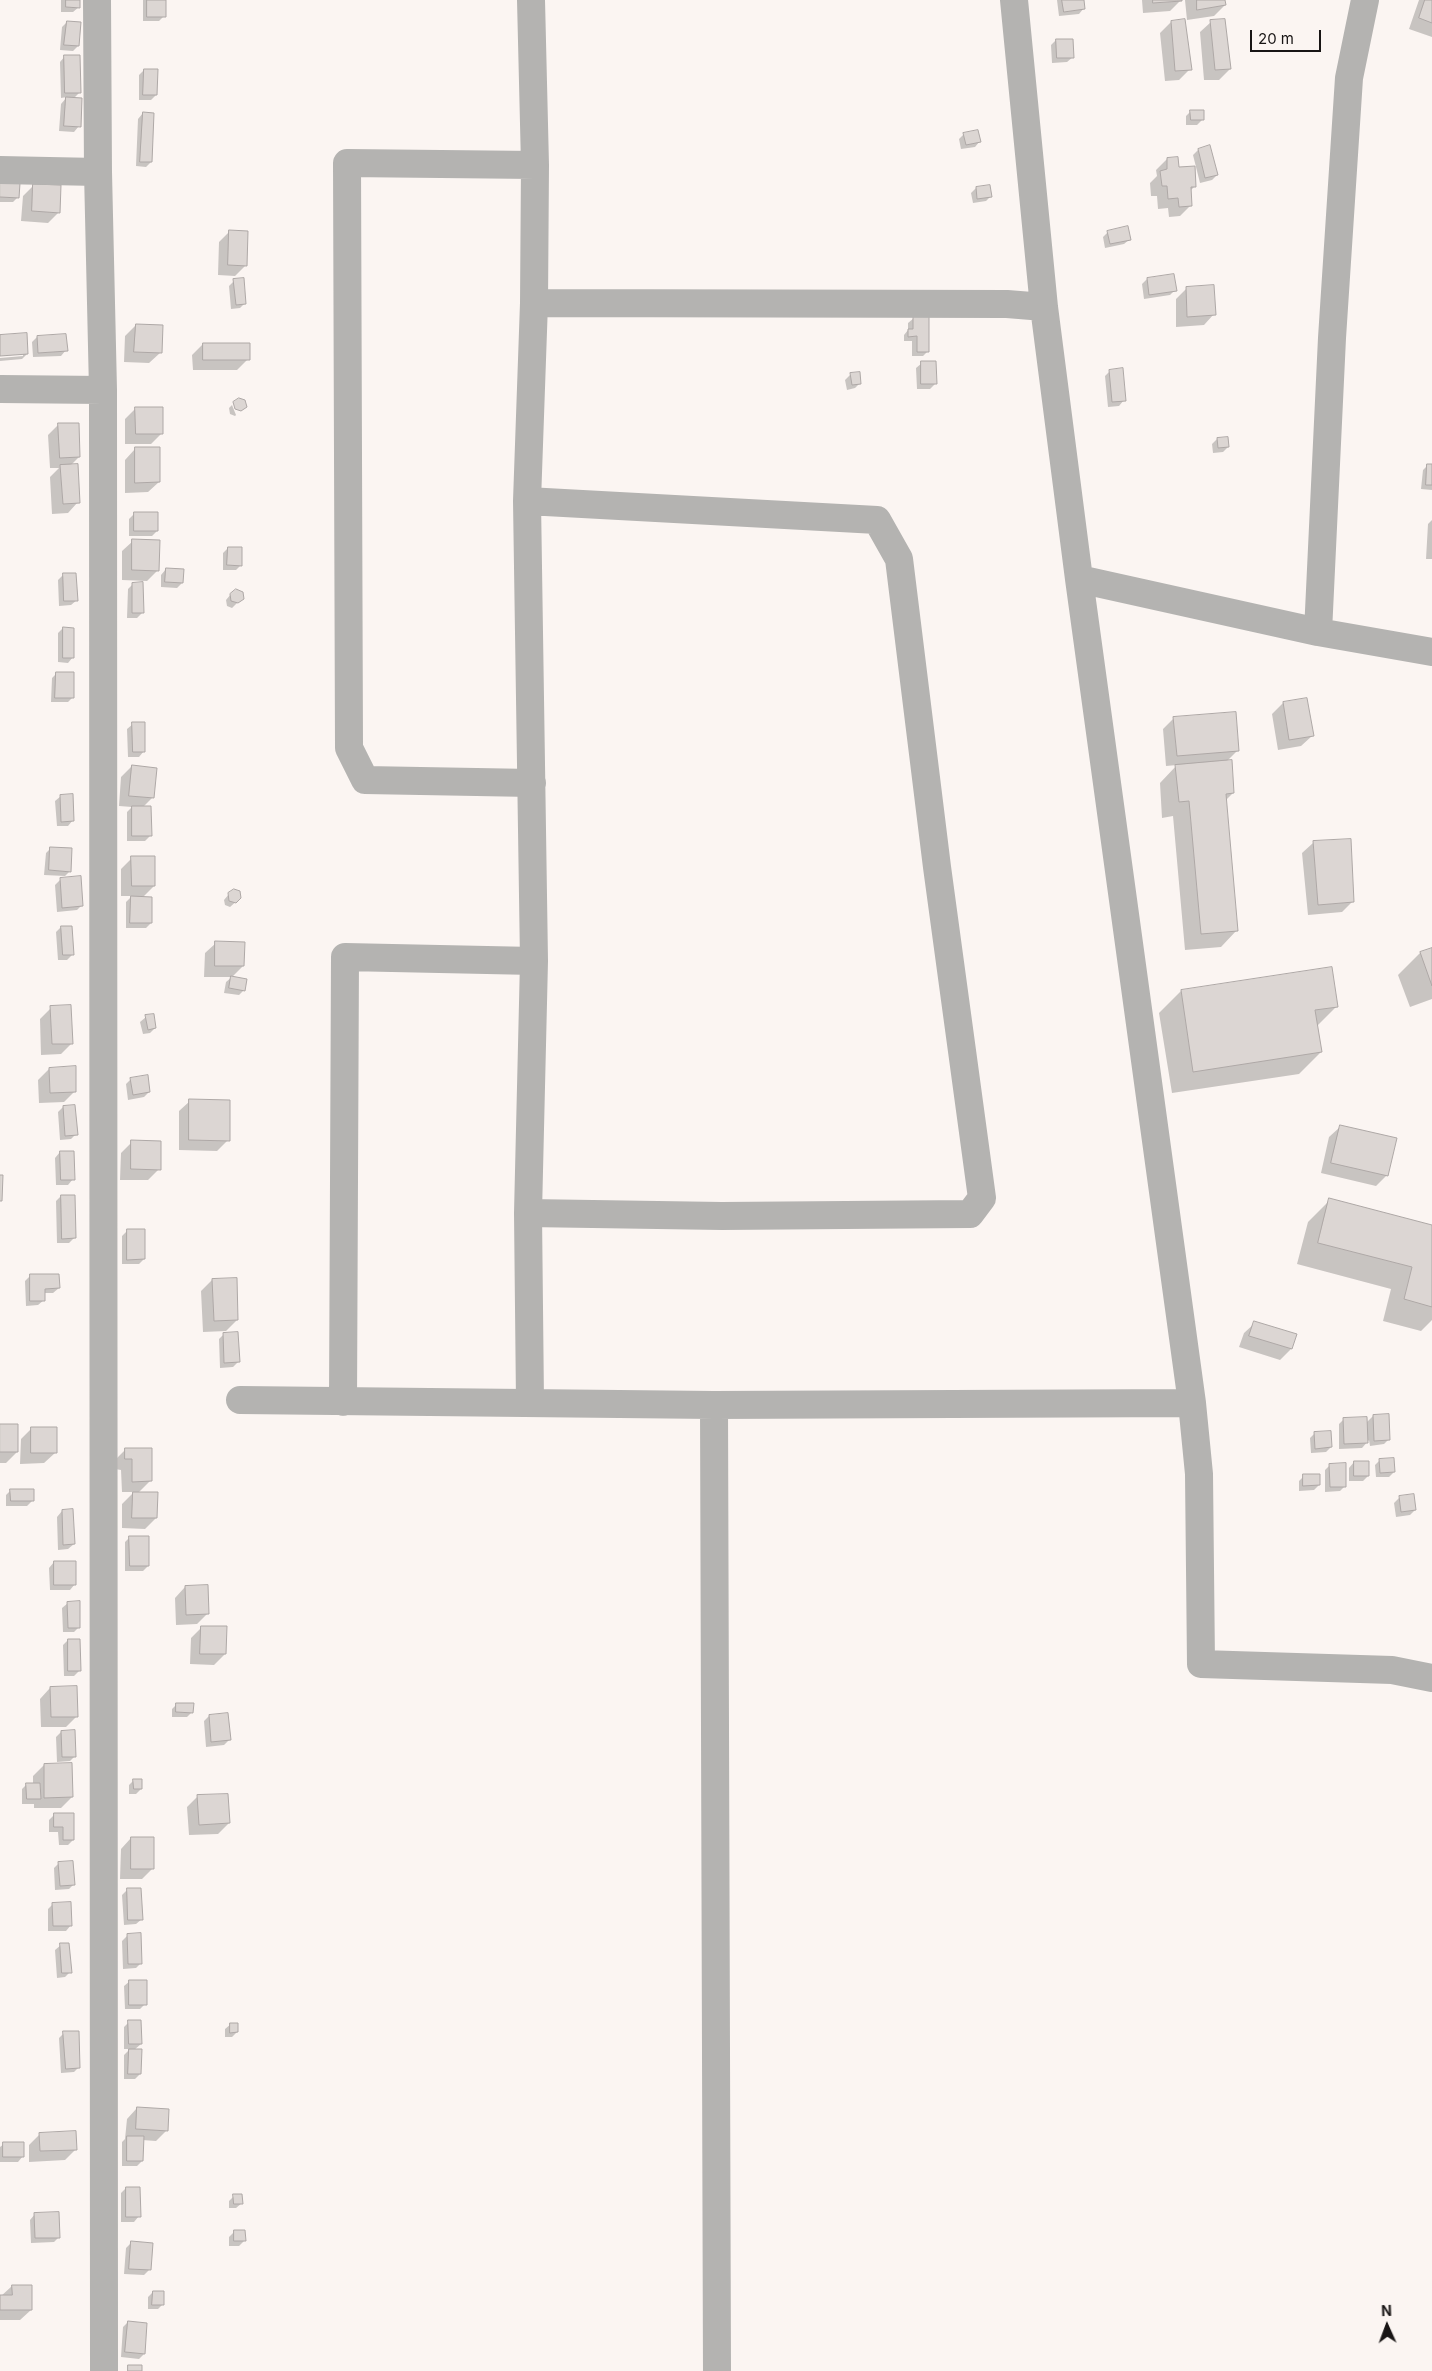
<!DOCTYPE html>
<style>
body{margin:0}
#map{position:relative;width:1432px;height:2371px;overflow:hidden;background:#fbf5f2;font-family:Inter,sans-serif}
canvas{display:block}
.north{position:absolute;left:1362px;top:2301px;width:50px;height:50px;-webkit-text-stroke:4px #fbf5f2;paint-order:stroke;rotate:358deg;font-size:14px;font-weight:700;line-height:20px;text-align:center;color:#181515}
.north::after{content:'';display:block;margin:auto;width:18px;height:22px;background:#181515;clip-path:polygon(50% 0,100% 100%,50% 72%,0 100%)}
.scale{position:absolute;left:1250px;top:30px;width:71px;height:22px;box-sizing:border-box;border:2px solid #181515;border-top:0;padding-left:6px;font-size:15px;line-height:18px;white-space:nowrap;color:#181515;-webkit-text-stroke:4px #fbf5f2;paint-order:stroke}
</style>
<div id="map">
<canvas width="1432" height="2371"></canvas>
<div class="north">N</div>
<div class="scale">20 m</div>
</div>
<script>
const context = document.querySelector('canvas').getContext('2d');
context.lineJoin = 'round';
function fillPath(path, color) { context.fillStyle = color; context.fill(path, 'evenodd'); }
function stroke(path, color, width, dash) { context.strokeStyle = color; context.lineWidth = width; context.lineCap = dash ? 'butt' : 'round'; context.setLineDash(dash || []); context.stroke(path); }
fillPath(new Path2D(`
 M61,0H79V7L73,12H61Z
 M143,0H165L164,16L159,21H143Z
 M1057,0H1083L1084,8L1079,14L1059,16Z
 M1142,0H1181L1170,11L1143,13Z
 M1185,0H1224L1225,5L1214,16L1187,20Z
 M1419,0H1432V37L1409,29Z
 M67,22L78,46L73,51L60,50L62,27Z
 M1171,22L1190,69L1179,80L1165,81L1160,33Z
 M1211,22L1230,69L1219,80H1204L1200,32Z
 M1056,40L1073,57L1067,62L1052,63L1051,45Z
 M65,56L80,92L73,99L79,126L74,132L59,131L61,104L67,97L61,98L60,62Z
 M144,70L156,95L151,100H139V75Z
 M1191,111L1202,120L1197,125H1186V116Z
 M143,113L151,162L146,167L136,166L138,119Z
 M964,134L980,141L975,147L961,149L959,139Z
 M1198,150L1217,175L1212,180L1200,183L1193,155Z
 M1167,159L1195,186L1190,191L1191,205L1180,216L1169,217L1168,208L1158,209L1157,196H1151L1150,183L1157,176L1156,170Z
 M0,184L18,197L13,202H0Z
 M34,185L59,212L48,223L21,221L23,196Z
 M976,188L991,196L986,201L973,203L971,193Z
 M230,231L246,265L235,276L218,275L219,242Z
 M1108,232L1130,239L1124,244L1105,248L1103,237Z
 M1147,279L1175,290L1170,295L1144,299L1142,284Z
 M234,281L245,303L240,308L231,309L229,286Z
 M1187,288L1214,314L1204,325L1176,327V299Z
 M914,318L928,351L923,356H912V341H904V335L908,330V323Z
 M136,325L160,353L149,363L124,362L125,336Z
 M0,336L27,354L22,359L0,361V358L23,356V353L0,355Z
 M37,337L66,350L61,356L33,357L32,342Z
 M203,344L248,359L237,370H193L192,355Z
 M922,363L935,384L930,389H917L916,368Z
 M1110,371L1124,400L1119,406L1108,407L1105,376Z
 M850,375L860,383L855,388L847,390L845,380Z
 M232,405L236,415L235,416L230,414L229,408Z
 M136,408L162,433L151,444H125V419Z
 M59,424L79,457L71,465L78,502L68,513L52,514L50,477L59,468H50L48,435Z
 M1217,439L1228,447L1223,452L1213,453L1212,444Z
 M135,449L159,482L148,492L125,493V460Z
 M1428,465L1432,466V490L1421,489L1423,470Z
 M134,514L157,531L152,536H129V519Z
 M1432,520V559H1426L1428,524Z
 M133,541L158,570L147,581L122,580V551Z
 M228,548L241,565L236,570H223V553Z
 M166,569L182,583L177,588L161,587V575Z
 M63,575L77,600L71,605L59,606L58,580Z
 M133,584L142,613L137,618H127L128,589Z
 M231,594L242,598L232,608L227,606L226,600Z
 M63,628L73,657L68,663L58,662V633Z
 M57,673L73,697L68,702H51L52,678Z
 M1306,699L1312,736L1301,746L1278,750L1272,714L1283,703Z
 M1174,718L1238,750L1226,762L1233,793L1225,801L1237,930L1221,947L1185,950L1173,816L1162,818L1160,783L1177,765L1166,766L1163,729Z
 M133,724L144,751L139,757H128L127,729Z
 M132,766L153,797L143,807L150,836L145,841H127V812L132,807L119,806L121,777Z
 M61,796L73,820L68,826H57L55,801Z
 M1313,843L1353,901L1342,912L1308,915L1302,853Z
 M51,848L70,871L65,876L44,875L46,853Z
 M132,858L154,886L142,898L151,923L146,928H126V902L132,896H121V869Z
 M80,878L82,905L77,910L57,912L55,885L60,880Z
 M229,894L240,898L230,907L225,905L224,900Z
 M61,927L72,955L67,960H58L56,932Z
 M216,943L243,966L232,977L244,990L239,995L224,993L226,982L232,977H204L205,953Z
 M1432,949V999L1410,1007L1398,975L1420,953Z
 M1331,968L1337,1006L1317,1026L1321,1052L1299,1074L1172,1093L1159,1013L1181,991Z
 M51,1008L72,1043L61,1054L41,1055L40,1019Z
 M146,1017L155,1028L150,1033L143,1034L140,1022Z
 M49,1069L75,1091L64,1102L39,1103L38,1080Z
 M131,1079L149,1092L144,1097L128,1100L126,1084Z
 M190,1101L228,1140L217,1151L179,1150V1111Z
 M63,1107L76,1134L71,1139L60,1140L58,1112Z
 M1340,1127L1387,1175L1376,1186L1321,1173L1329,1137Z
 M132,1142L159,1169L148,1180H120L121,1153Z
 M60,1152L73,1179L68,1185H56L55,1158Z
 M61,1196L74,1238L69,1243H57L56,1201Z
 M1330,1200L1432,1226V1320L1421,1331L1383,1321L1391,1289L1297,1264L1308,1222Z
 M128,1230L144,1259L139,1264H122V1236Z
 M30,1276L59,1288L53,1293H43L44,1300L38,1305L26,1306L25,1281Z
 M212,1280L237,1320L226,1331L203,1332L201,1291Z
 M1255,1323L1295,1335L1291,1349L1280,1360L1239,1347L1244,1333Z
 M224,1334L238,1362L233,1367L220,1368L219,1339Z
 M1373,1416L1389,1439L1384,1444L1370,1446L1369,1440L1362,1448L1339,1449V1424L1344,1419L1366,1423Z
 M0,1425L17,1452L6,1463H0Z
 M32,1428L55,1453L44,1463L20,1464L21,1439Z
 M1315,1433L1331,1447L1326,1452L1311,1453L1310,1438Z
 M125,1450L150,1481L138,1493L156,1518L145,1529L122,1528V1504L134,1492H122L121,1470L115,1469V1460Z
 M1380,1460L1394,1472L1389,1477H1376L1375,1465Z
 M1354,1462L1368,1476L1363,1481H1349V1468Z
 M1330,1465L1345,1486L1340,1491L1325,1492V1470Z
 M1304,1476L1319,1485L1314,1490L1299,1491V1481Z
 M11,1490L32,1501L27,1506H6V1495Z
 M1399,1498L1415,1510L1410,1515L1396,1517L1394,1503Z
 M62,1511L74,1544L68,1549L58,1550L57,1517Z
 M130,1537L148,1566L143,1571H125V1542Z
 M54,1562L75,1584L70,1590H50L49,1568Z
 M185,1587L208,1613L197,1624L176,1625L175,1598Z
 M68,1603L79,1627L74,1632H63L62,1608Z
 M202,1627L225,1654L214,1665L190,1664L191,1638Z
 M68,1640L80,1670L74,1676H64L63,1645Z
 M50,1688L77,1716L66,1727H41L40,1699Z
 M177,1704L192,1712L187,1717H172V1709Z
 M209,1716L229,1740L224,1745L206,1747L204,1721Z
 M61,1732L75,1756L70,1761L57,1762L56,1737Z
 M44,1765L72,1797L61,1808H34V1804H22V1789L27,1784H33V1776Z
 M134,1780L141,1789L136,1794H129V1785Z
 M198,1796L229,1823L218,1834L189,1835L187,1807Z
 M54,1815L73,1840L68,1845H59L58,1832H49V1820Z
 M131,1838L153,1868L142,1879H120L121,1849Z
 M59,1863L74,1884L69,1889L55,1890L54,1868Z
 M127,1890L142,1919L136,1924L124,1925L122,1895Z
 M53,1904L71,1925L66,1931H48V1909Z
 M127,1936L141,1963L136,1968L123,1969L122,1941Z
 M61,1945L70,1972L65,1977L57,1978L55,1950Z
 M130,1981L145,2004L140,2009H125L124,1986Z
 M129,2022L141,2044L134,2050L140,2074L135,2079H124V2055L130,2049H124V2027Z
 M231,2024L237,2032L232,2037H225V2029Z
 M64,2033L79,2067L74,2072L61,2073L59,2038Z
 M137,2108L167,2130L156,2141L142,2140V2161L137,2166H122V2142L125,2139L127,2119Z
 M40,2134L75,2150L65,2160L29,2162V2145Z
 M4,2144L23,2156L18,2162H0V2147Z
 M126,2188L139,2216L134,2222H121V2193Z
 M234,2196L242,2203L236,2208H229V2201Z
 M35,2214L59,2237L54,2242L31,2243L30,2220Z
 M234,2232L244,2241L239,2246H229V2237Z
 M131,2243L149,2270L144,2275L124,2274L126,2248Z
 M12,2286L31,2310L20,2320H0V2297Z
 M153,2292L163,2304L158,2309H148V2297Z
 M128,2322L144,2354L139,2359L121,2357L123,2327Z`), '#0003');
const building = new Path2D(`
 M66,0H80V8L66,7Z
 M147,0H166V17H147Z
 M1062,0H1084L1085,9L1064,12Z
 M1153,0H1182V1L1153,3Z
 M1197,0H1225L1226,5L1197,10Z
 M1425,0H1432V23L1419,18Z
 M1185,19L1192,70L1175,71L1171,21Z
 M1225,19L1231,69L1215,70L1210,20Z
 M67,21L81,22L79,46L64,45Z
 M1056,39H1073L1074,58H1057Z
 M64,55H80L81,93H65Z
 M144,69H158L157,95H143Z
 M66,97L82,98L81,127L64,126Z
 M1190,110H1204V120H1191Z
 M143,112L154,113L152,162H140Z
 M978,130L981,142L966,145L963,133Z
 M1210,145L1218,175L1205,178L1198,149Z
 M1178,157L1179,167L1195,166L1196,187H1191L1192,206L1179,207L1178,198L1168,199L1167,186H1162L1160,171L1167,169V158Z
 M0,183H20L19,198L0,197Z
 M33,184L61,185L60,213L32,211Z
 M990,185L992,197L977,199L976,187Z
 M1128,226L1131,240L1110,244L1107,231Z
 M229,230L248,231L247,266L228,265Z
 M1174,274L1177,291L1149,295L1147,278Z
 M244,278L246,304L236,305L233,279Z
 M1214,285L1216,315L1187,317L1186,287Z
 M929,316V352H917V336L908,337V329H913V317Z
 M136,324L163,325L162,353L134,352Z
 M27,333L28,354L0,356V335Z
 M66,334L68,351L38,353L37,336Z
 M203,343H250V360H203Z
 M921,361H936L937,384H921Z
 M1123,368L1126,401L1112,402L1109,370Z
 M860,372L861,384L852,385L850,373Z
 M239,398L245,400L247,407L241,411L235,409L233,402Z
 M135,407H163V434H136Z
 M58,423H79L80,457L60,458Z
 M1228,437L1229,447L1218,448L1217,438Z
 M135,447H160V482L135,483Z
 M78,464L80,503L63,504L60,465Z
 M1427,464H1432V485H1426Z
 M134,512H158V531H134Z
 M132,539L160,540L159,571L132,570Z
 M228,547H242V566L227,565Z
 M166,568L184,569L183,583L165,582Z
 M63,573H76L78,601H64Z
 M143,582L144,613H132V583Z
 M236,589L243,592L244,599L238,603L231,601L230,594Z
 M63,627L74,628V658H63Z
 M56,672H74V698H55Z
 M1307,698L1314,736L1289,740L1283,702Z
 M1236,712L1239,751L1177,756L1173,717Z
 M132,722H145V752H133Z
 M1232,760L1234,793L1226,794L1238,931L1201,934L1189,801L1179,802L1175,765Z
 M132,765L157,768L154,798L129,796Z
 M73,794L74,821L61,822L60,795Z
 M132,806H151L152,836H132Z
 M1351,839L1354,902L1318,905L1313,841Z
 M50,847L72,848L71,872L49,870Z
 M131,856H155V886H132Z
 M81,876L83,906L62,908L60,878Z
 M234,889L240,891L241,898L236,903L229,901L228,893Z
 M131,896L152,897V923H130Z
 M61,926H72L74,955H63Z
 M215,941L245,942L244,966H215Z
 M1432,948V986L1420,952Z
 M1332,967L1338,1007L1315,1010L1322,1052L1193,1072L1181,990Z
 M231,976L247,979L245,991L229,988Z
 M71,1005L73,1044H52L50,1006Z
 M154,1014L156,1028L148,1030L145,1015Z
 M76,1066V1092L50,1093L49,1068Z
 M148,1075L150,1092L133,1095L130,1078Z
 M189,1099L230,1100V1141L189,1140Z
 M75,1105L78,1135L65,1136L63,1106Z
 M1340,1125L1397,1138L1388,1176L1331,1163Z
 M131,1140L161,1141V1170L131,1169Z
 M60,1151H74L75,1180H61Z
 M0,1175H3L2,1201H0Z
 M61,1195H75L76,1238L62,1239Z
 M1329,1198L1432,1225V1307L1404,1299L1412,1267L1318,1243Z
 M127,1229H145V1259L127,1260Z
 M30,1274H59L60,1288L45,1289V1301H30Z
 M237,1278L238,1320L214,1321L212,1279Z
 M1254,1321L1297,1334L1292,1349L1249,1336Z
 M238,1332L240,1362L224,1363L223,1333Z
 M1389,1414L1390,1440L1374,1441L1373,1415Z
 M1367,1417L1368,1443L1344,1444L1343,1418Z
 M0,1424H18V1452H0Z
 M31,1427H57V1453H31Z
 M1331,1431L1332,1447L1315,1449L1314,1432Z
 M125,1448H152V1481L132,1482V1459H125Z
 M1394,1458L1395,1472L1380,1473L1379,1459Z
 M1354,1461H1369V1476H1354Z
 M1346,1463V1487H1330L1329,1464Z
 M1303,1474H1320V1485L1303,1486Z
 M10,1489H34V1501H11Z
 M133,1492H158L157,1518H132Z
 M1414,1494L1416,1510L1401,1512L1399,1496Z
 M73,1509L75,1544L63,1545L62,1510Z
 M129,1536H149V1566H130Z
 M54,1561H76V1585H54Z
 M208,1585L209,1614L186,1615L185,1586Z
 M80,1601V1628H68L67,1602Z
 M201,1626H227L226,1654H200Z
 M68,1639H80L81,1671H68Z
 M77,1686L78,1717H51L50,1687Z
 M176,1703H194L193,1713L176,1712Z
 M228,1713L231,1740L211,1742L209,1715Z
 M75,1730L76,1757H62L61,1731Z
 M72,1763L73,1797L44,1798V1764Z
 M133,1779H142V1789H134Z
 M26,1783H40L41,1799H27Z
 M228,1794L230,1823L199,1825L197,1795Z
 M54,1813H74V1840H63V1827H54Z
 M131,1837H154V1869H131Z
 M73,1861L75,1885L60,1886L58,1862Z
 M127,1888H141L143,1920H128Z
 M71,1902L72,1926H53L52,1903Z
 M141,1933L142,1964H128L127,1934Z
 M60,1943H69L72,1973H62Z
 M129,1980H147V2005H129Z
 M128,2020H141L142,2044H129Z
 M230,2023H238V2032L230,2033Z
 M63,2031H79L80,2068L66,2069Z
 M129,2049H142L141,2074H128Z
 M137,2107L169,2109L168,2131L136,2129Z
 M76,2131L77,2150L40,2151L39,2133Z
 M127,2136H144L143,2161H127Z
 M3,2142H24V2157H3Z
 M126,2187H140L141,2217H126Z
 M233,2194H242L243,2204H234Z
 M59,2212L60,2238H35L34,2213Z
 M234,2230H245L246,2241H234Z
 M131,2241L153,2243L151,2270L129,2269Z
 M12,2285H32V2310H0V2295H12Z
 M153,2291H164V2305H152Z
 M128,2321L147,2323L145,2354L125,2352Z
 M128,2365H142V2371H128Z`);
fillPath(building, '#dcd6d3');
stroke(building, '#aea8a6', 1);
stroke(new Path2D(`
 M97,0L98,172
 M1014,0L1044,307L1079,579L1318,632L1432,652
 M0,170L98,172L103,390L104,2371
 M534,303L1007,304L1044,307
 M0,389L103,390
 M527,501L877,520L899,559L937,867L982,1198L970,1214L722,1216L528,1213
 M1079,579L1192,1403L1199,1474L1201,1664L1392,1670L1432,1678
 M1318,632L1332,338L1349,78L1365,0
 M532,783L365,780L349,748L347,163L535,165
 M240,1400L714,1405L1192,1403
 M343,1402L345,957L534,961
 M530,1402L528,1213L534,961L527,501L534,303L535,165L531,0
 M714,1405L717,2371`), '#b4b3b1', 28);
</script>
